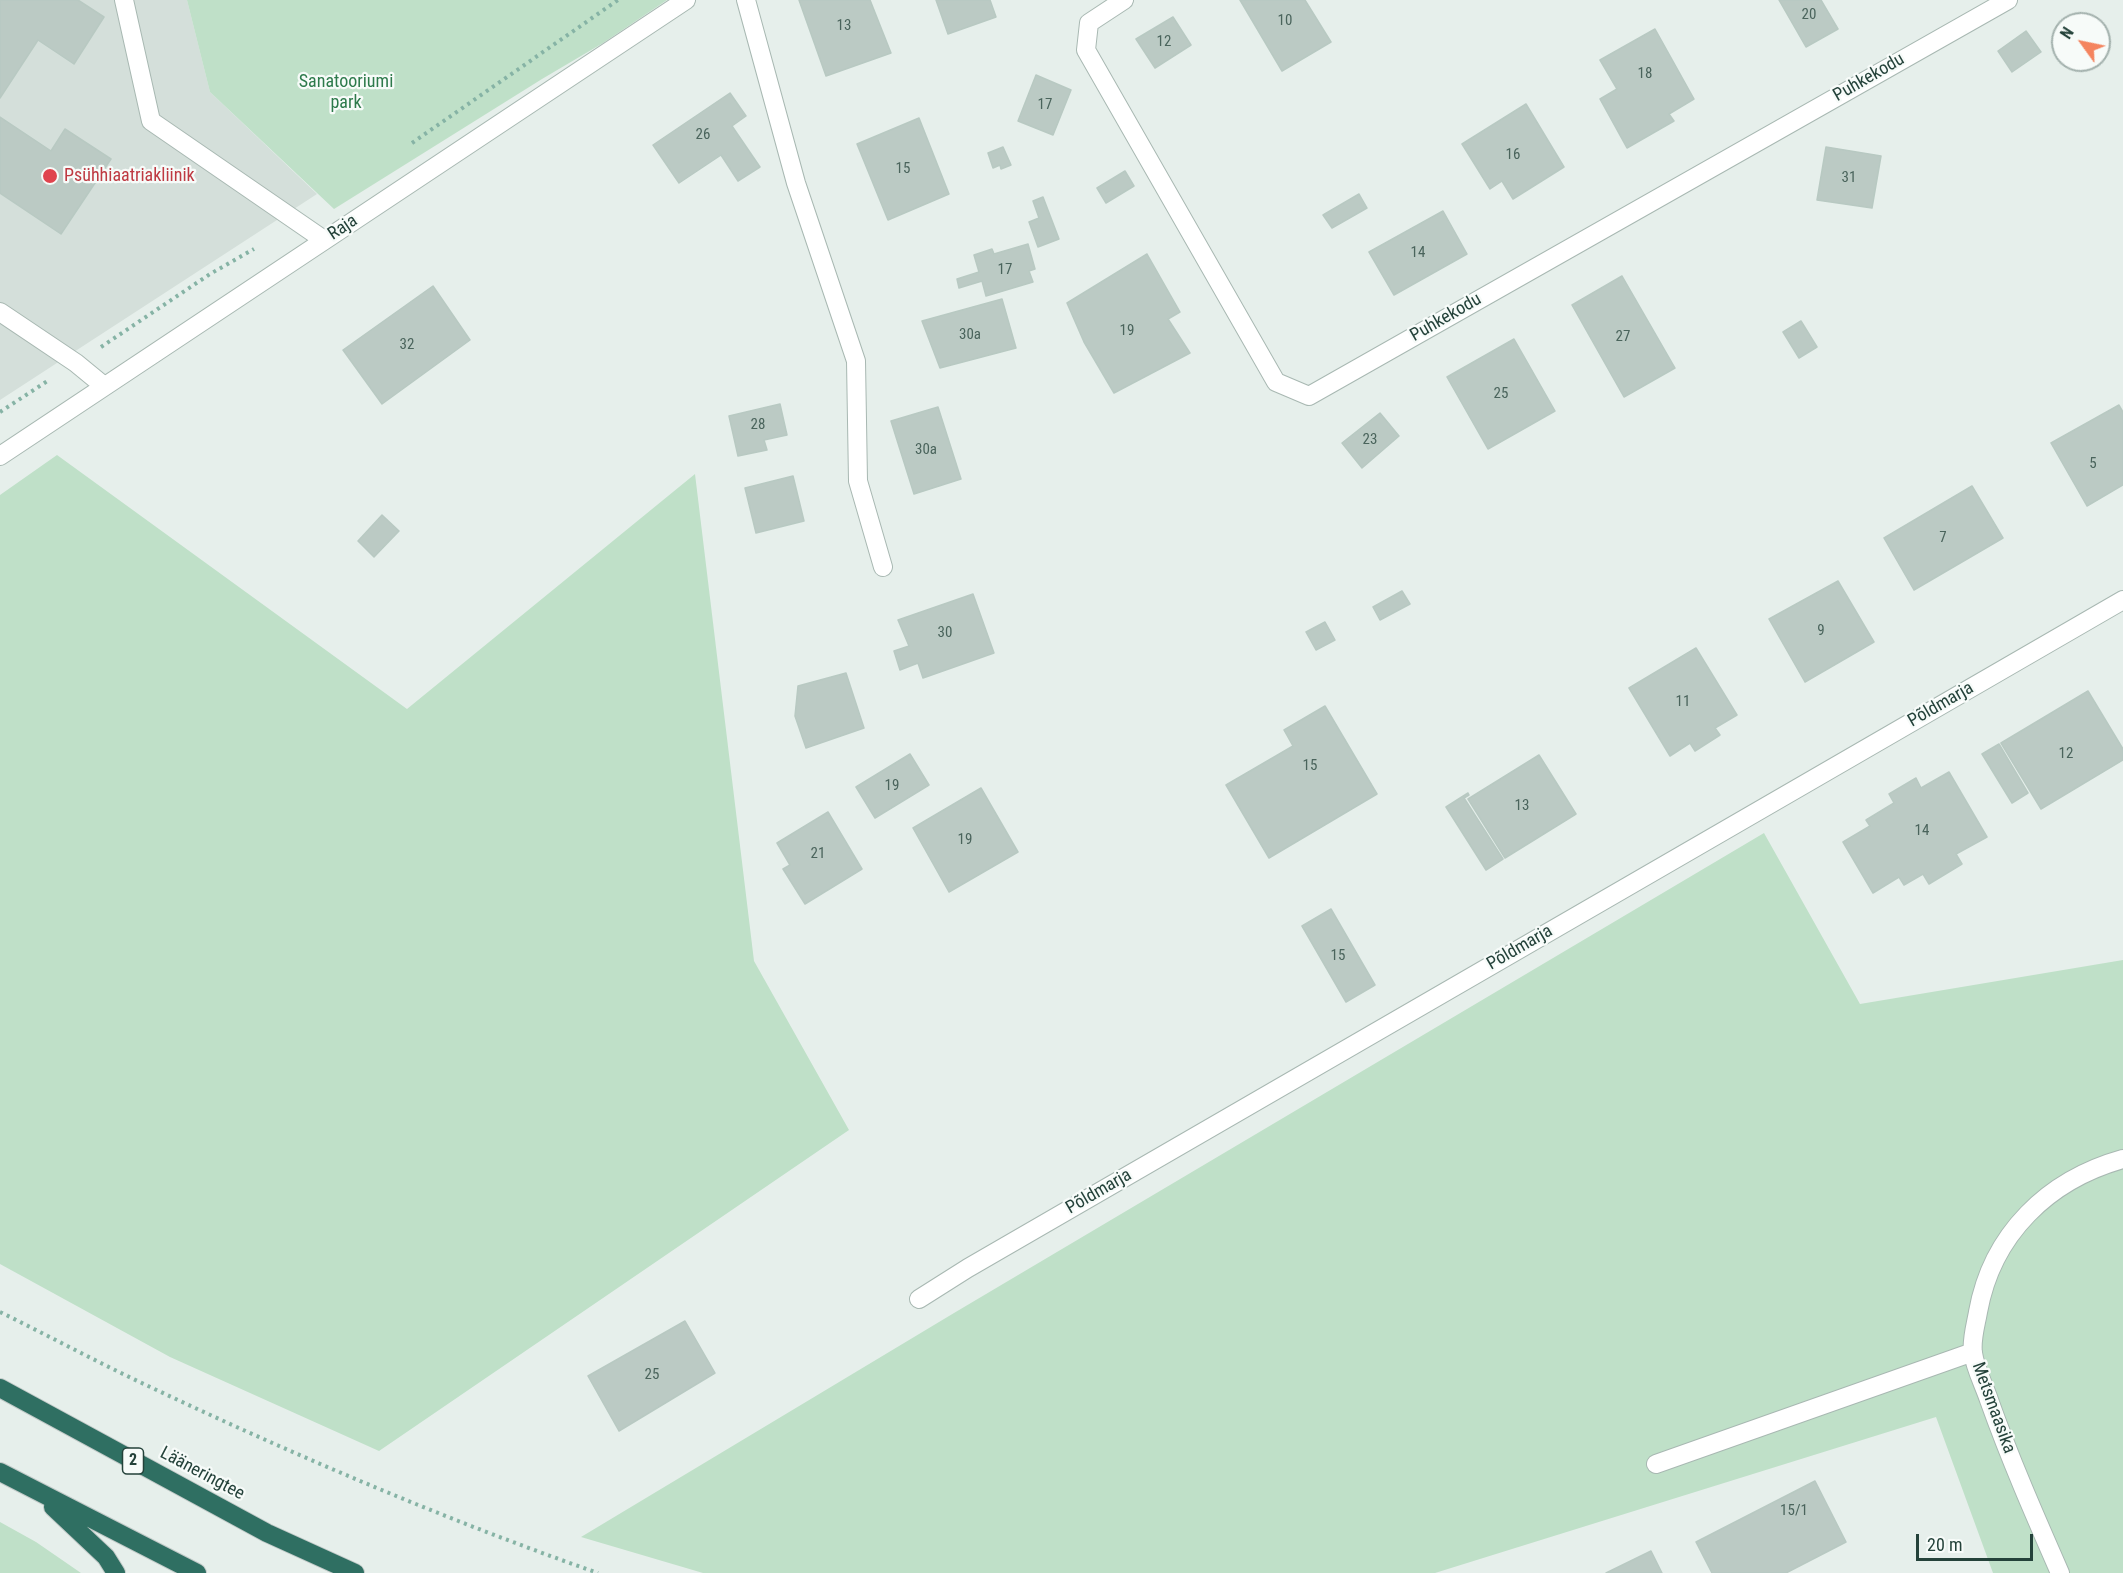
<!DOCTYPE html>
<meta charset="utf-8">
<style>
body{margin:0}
#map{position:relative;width:2123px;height:1573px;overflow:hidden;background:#e6efeb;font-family:"Roboto Condensed",sans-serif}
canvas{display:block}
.north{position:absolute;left:2051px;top:12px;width:60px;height:60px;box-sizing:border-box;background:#f7fbf9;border:2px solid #a3b1ad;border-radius:50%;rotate:303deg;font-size:16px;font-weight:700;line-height:24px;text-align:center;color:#24423a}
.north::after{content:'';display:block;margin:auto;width:21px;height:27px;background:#f4845f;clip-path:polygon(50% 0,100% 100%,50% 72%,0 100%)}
.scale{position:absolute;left:1916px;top:1534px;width:117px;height:27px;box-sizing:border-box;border:3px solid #24423a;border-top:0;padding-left:8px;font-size:18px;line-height:21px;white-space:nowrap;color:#24423a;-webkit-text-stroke:4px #f7fbf9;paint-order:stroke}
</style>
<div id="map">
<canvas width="2123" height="1573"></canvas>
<div class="north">N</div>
<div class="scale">20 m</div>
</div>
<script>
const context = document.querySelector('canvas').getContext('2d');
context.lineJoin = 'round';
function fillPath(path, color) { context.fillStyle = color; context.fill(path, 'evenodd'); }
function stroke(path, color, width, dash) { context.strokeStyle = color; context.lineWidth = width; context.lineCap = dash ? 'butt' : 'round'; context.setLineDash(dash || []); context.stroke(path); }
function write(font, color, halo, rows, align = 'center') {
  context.font = font + ' "Roboto Condensed",sans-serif'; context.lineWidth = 4.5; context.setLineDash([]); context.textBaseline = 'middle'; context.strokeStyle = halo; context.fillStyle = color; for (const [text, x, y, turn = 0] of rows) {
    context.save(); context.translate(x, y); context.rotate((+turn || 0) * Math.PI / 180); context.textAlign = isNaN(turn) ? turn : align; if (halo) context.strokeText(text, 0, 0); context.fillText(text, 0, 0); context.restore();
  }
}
fillPath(new Path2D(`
 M0,0H187L210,92L317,194L0,400Z`), '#d4dfda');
fillPath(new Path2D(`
 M187,0H667L603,43L542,79L334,209L210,92Z
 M57,455L407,709L695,474L754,961L849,1130L379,1451L170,1357L0,1264V495Z
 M1764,833L1860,1004L2123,960V1573H1993L1936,1417L1435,1573H703L581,1537L954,1313Z
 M0,1522L36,1542L81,1573H0Z`), '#bfe0c8');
const building = new Path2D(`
 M0,0H78L104,17L74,64L38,40L0,98Z
 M799,0H870L891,53L826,76Z
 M936,0H990L996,17L948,34Z
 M1240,0H1305L1331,42L1282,71Z
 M1779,0H1821L1838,29L1806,47Z
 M1173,17L1191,45L1155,68L1136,39Z
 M1655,29L1694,99L1669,114L1674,121L1627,148L1600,99L1617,89L1600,60Z
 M2026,31L2041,52L2012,72L1998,51Z
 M1036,75L1071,90L1053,135L1018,121Z
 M730,93L746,116L732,126L760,167L738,181L721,155L679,183L653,145Z
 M1526,104L1564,167L1513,199L1502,181L1490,189L1462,144Z
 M0,117L51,151L65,129L111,159L61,234L0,193Z
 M919,118L949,194L888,220L857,144Z
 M1003,147L1011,165L1001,169L1000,165L993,168L988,153Z
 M1826,147L1881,156L1872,208L1817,200Z
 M1125,171L1134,186L1106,203L1097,188Z
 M1359,194L1367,208L1332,228L1323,215Z
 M1043,197L1059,239L1038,247L1029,222L1039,218L1033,201Z
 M1443,211L1467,254L1394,295L1369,252Z
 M1028,244L1035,269L1029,271L1033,282L986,296L982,281L959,288L957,279L979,272L974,255L992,249L994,254Z
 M1147,254L1180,312L1168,319L1190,353L1114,393L1084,342L1067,303Z
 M1622,276L1675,368L1624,397L1572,305Z
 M433,286L470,340L382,404L343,350Z
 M1002,299L1016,348L940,368L922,321Z
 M1801,321L1817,347L1799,358L1783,332Z
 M1514,339L1555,411L1488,449L1447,377Z
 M780,404L787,435L764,440L767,450L738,456L729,416Z
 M2119,405L2123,412V485L2087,506L2051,443Z
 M938,407L961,479L914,494L891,421Z
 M1380,413L1399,436L1362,468L1342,443Z
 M793,476L804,521L756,533L745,488Z
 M1972,486L2003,538L1914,590L1884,538Z
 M382,515L399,531L374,557L358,541Z
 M1838,581L1874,642L1805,682L1769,619Z
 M1402,591L1410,604L1380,620L1373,607Z
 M973,594L994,653L923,678L918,663L900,670L894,651L909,646L898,620Z
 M1325,622L1335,640L1316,650L1306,632Z
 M1696,648L1737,715L1715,728L1720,735L1695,751L1690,743L1670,756L1629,688Z
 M846,673L864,728L806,748L795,716L798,686Z
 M2088,691L2123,749V760L2041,809L2001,743Z
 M1325,706L1377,794L1269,858L1226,785L1293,746L1284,730Z
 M1999,744L2028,793L2012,803L1982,754Z
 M910,754L929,785L875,818L856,787Z
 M1539,755L1576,814L1505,858L1468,799Z
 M1949,772L1987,837L1956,854L1962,864L1929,884L1923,874L1904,885L1899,877L1873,893L1843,842L1870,826L1866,820L1894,803L1889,794L1916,778L1921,788Z
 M981,788L1018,852L949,892L913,828Z
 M1468,793L1469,795L1464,798L1503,859L1486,870L1446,807Z
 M828,812L862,869L805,904L783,869L790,865L777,843Z
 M1331,909L1375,985L1346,1002L1302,926Z
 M685,1321L715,1373L619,1431L588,1376Z
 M1815,1481L1846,1542L1786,1573H1712L1696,1542Z
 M1651,1551L1662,1573H1606Z`);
fillPath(building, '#bbcac4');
stroke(building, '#b8c9c2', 1.5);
const minor = new Path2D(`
 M124,0L151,121L324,240
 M746,0L796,183L856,361L858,481L883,567
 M1124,0L1089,23L1086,50L1276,382L1309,396L2008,0
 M0,312L76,363L104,386
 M0,456L686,0
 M919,1299L968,1268L2123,600
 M1656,1464L1973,1352
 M2060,1573C2035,1516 2010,1459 1989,1400C1984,1385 1975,1368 1973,1353C1971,1340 1976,1324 1978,1312C1992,1234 2048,1180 2123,1159`);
const highway = new Path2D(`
 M0,1388L267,1533L355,1573
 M0,1472L197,1573
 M53,1507L106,1557L116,1573`);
stroke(minor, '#a8b8b2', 20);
stroke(highway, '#c2cac8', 20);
stroke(new Path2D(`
 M412,143L618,0
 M101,347L210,274L254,249
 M0,412L49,380
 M0,1312C49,1336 97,1362 146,1385C294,1455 444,1519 598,1573`), '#86b3a5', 4, [3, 4.5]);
stroke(minor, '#fff', 18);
stroke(highway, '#2f6f62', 18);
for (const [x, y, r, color] of [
 [50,176,8,"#e0444e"]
]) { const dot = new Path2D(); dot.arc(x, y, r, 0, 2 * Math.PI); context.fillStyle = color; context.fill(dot); stroke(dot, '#f7fbf9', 2); }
write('15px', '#4a645c', null, [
 ["20",1809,15],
 ["10",1285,21],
 ["13",844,26],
 ["12",1164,42],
 ["18",1645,74],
 ["17",1045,105],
 ["26",703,135],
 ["16",1513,155],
 ["15",903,169],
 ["31",1849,178],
 ["14",1418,253],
 ["17",1005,270],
 ["19",1127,331],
 ["30a",970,335],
 ["27",1623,337],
 ["32",407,345],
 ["25",1501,394],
 ["28",758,425],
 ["23",1370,440],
 ["30a",926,450],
 ["5",2093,464],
 ["7",1943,538],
 ["9",1821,631],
 ["30",945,633],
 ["11",1683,702],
 ["12",2066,754],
 ["15",1310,766],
 ["19",892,786],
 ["13",1522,806],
 ["14",1922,831],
 ["19",965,840],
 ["21",818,854],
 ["15",1338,956],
 ["25",652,1375],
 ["15/1",1794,1511]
]);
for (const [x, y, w] of [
 [133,1461,21]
]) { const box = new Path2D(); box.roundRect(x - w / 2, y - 13, w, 26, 4.5); context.fillStyle = '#f7fbf9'; context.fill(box); stroke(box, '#24423a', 1.5); }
write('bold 16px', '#24423a', null, [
 ["2",133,1461]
]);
write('18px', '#24423a', '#f7fbf9', [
 ["Puhkekodu",1869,78,-30],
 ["Raja",343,228,-34],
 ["Puhkekodu",1446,318,-30],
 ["Põldmarja",1941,705,-30],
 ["Põldmarja",1520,948,-30],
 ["Põldmarja",1099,1192,-30],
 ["Metsmaasika",1993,1408,70],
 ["Lääneringtee",202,1474,28]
]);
write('18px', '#2d7a4b', '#f7fbf9', [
 ["Sanatooriumi",346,82],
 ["park",346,103]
]);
write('18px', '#be3a42', '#f7fbf9', [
 ["Psühhiaatriakliinik",64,176]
], 'left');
</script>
